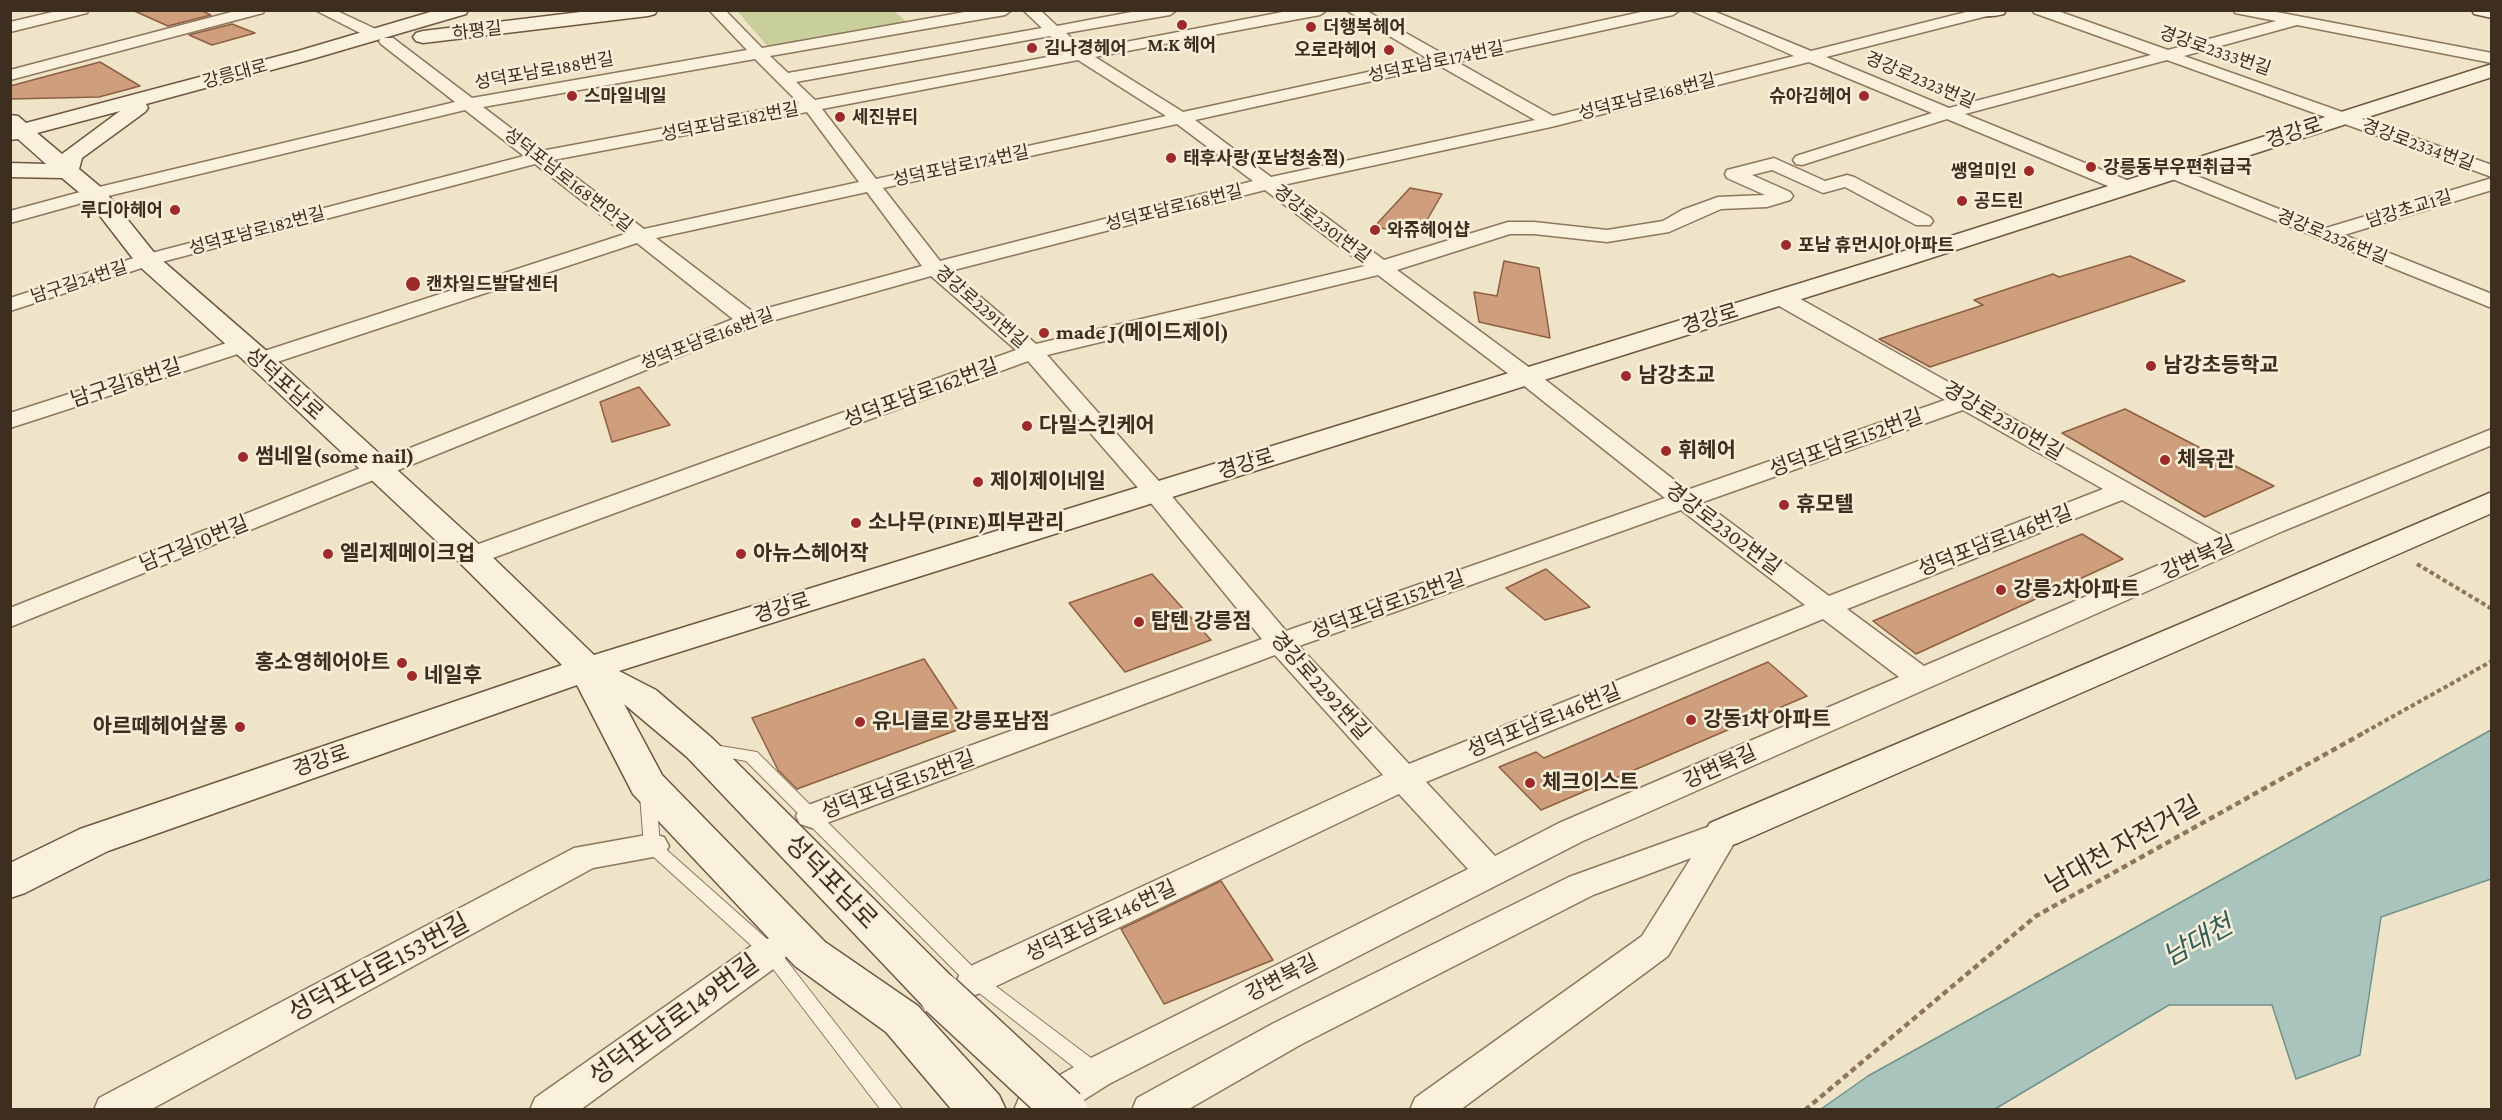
<!DOCTYPE html>
<meta charset="utf-8">
<style>
body{margin:0}
#map{position:relative;width:2502px;height:1120px;overflow:hidden;background:#f0e4c8;font-family:"Crimson Pro",serif}
canvas{display:block}
.frame{position:absolute;inset:0;border:12px solid #3d2e20;pointer-events:none}
</style>
<div id="map">
<canvas width="2502" height="1120"></canvas>
<div class="frame"></div>
</div>
<script>
const context = document.querySelector('canvas').getContext('2d');
context.lineJoin = 'round';
function fillPath(path, color) { context.fillStyle = color; context.fill(path, 'evenodd'); }
function stroke(path, color, width, dash) { context.strokeStyle = color; context.lineWidth = width; context.lineCap = dash ? 'butt' : 'round'; context.setLineDash(dash || []); context.stroke(path); }
function write(font, color, halo, rows, align = 'center') {
  context.font = font + ' "Crimson Pro","Noto Sans KR",serif'; context.lineWidth = 5; context.setLineDash([]); context.textBaseline = 'middle'; context.strokeStyle = halo; context.fillStyle = color; for (const [text, x, y, turn = 0] of rows) {
    context.save(); context.translate(x, y); context.rotate((+turn || 0) * Math.PI / 180); context.textAlign = isNaN(turn) ? turn : align; if (halo) context.strokeText(text, 0, 0); context.fillText(text, 0, 0); context.restore();
  }
}
fillPath(new Path2D(`
 M737,11H894L909,24L769,48Z`), '#c9cf9b');
const water = new Path2D(`
 M2491,730V879L2381,917L2360,1055L2296,1079L2272,1005H2169L1995,1109H1821L1868,1076Z`);
fillPath(water, '#a9c4bc');
stroke(water, '#6f938a', 1.5);
const building = new Path2D(`
 M132,10H200L211,15L168,26Z
 M232,24L255,33L212,45L189,35Z
 M100,62L140,86L99,97L10,99V86Z
 M1410,188L1442,194L1419,234L1374,227Z
 M2130,256L2185,281L1930,367L1879,339L1983,305L1974,300L2053,274L2059,277Z
 M1504,261L1539,268L1550,338L1479,322L1474,292L1497,296Z
 M639,387L670,425L612,442L600,402Z
 M2125,409L2274,486L2205,517L2062,433Z
 M2082,534L2123,559L1916,654L1873,621Z
 M1546,569L1590,607L1545,620L1506,588Z
 M1152,574L1211,640L1125,672L1069,603Z
 M924,659L968,726L797,789L778,770L752,718Z
 M1768,662L1807,696L1541,810L1499,767L1536,752L1544,758Z
 M1221,881L1273,960L1164,1004L1121,929Z`);
fillPath(building, '#cf9f7d');
stroke(building, '#8d5f41', 1.5);
const lane = new Path2D(`
 M708,744L757,752L981,975L1103,1067L1106,1073L1103,1079L1096,1081L1089,1079L969,985L746,761L703,753L700,749L703,745Z
 M648,789L654,791L656,795L660,844L776,947L903,1110H881L764,957L646,850L644,846L640,795L642,791Z`);
const street = new Path2D(`
 M61,10H89L87,13L10,32V22Z
 M239,10H265L263,13L10,80V70Z
 M315,10H335L380,31L382,34L374,39L368,37Z
 M709,10H725L762,48L976,10H1012L1005,15L770,56L788,73L1042,28L1023,10H1040L1057,26L1142,10H1177L1170,15L1066,33L1084,50L1293,10H1327L1320,15L1095,57L1183,112L1428,59L1346,10H1365L1445,55L1650,10H1680L1673,15L1457,62L1553,116L1794,56L1690,10H1711L1811,51L1974,10H1997L1995,14L1826,57L1949,108L2151,55L2034,13L2032,10H2055L2168,50L2276,21L2235,13L2233,10H2266L2492,53V63L2297,25L2184,56L2492,165V177L2167,60L1965,114L2134,183L2136,187L2134,191H2120L1947,119L1802,165L1796,164L1793,160L1796,156L1932,113L1809,62L1551,127L1283,185L1384,260L1508,222H1534L1607,230L1663,221L1682,210L1718,197L1765,195L1727,178L1725,174L1727,170L1774,158L1825,181L1847,175L1854,177L1930,217L1933,221L1930,225H1916L1845,187L1823,193L1772,170L1752,175L1790,192L1793,196L1790,200L1767,207L1721,209L1669,232L1607,242L1534,234H1510L1397,270L1534,371L1687,490L1945,400L1772,302L1769,297L1772,292L1780,291L1788,292L1968,393L1975,395L1978,399L2225,537L2492,429V445L2283,531L1583,841L1109,1084L1068,1110H1014L1019,1098L1083,1062L1468,869L1399,794L988,990L975,995L962,990L957,980L962,970L1383,775L1275,655L824,824L812,828L800,824L796,816L800,808L1262,639L1146,497L1028,361L482,562L472,564L462,562L459,556L462,550L1016,350L931,276L757,325L10,627V608L733,319L637,243L268,365L260,367L252,365L249,360L252,355L625,234L535,164L154,264L10,311V298L140,256L524,156L465,110L100,198L10,223V211L95,188L455,102L381,44L379,41L381,38H393L472,98L747,50ZM1050,36L1069,53L815,100L796,82ZM755,59L799,103L541,151L483,107ZM1078,60L1166,116L876,179L822,109ZM1440,66L1535,120L1271,177L1195,120ZM807,112L859,182L644,229L553,160ZM1177,124L1253,181L940,261L883,188ZM1265,190L1365,266L1036,344L950,271ZM867,192L922,266L753,312L656,238ZM1378,275L1518,381L1665,498L1286,631L1164,487L1047,355ZM1963,410L2103,489L1829,596L1703,502ZM2122,500L2203,546L1924,666L1847,609ZM1681,510L1805,605L1409,764L1299,646ZM1823,619L1899,677L1559,823L1495,856L1426,782Z
 M2172,166L2326,228L2492,178V190L2344,235L2492,294V308L2165,176L2163,172L2165,168Z
 M242,338L250,340L253,345L250,350L10,428V413Z
 M1724,821L1736,824L1740,833L1668,956L1460,1110H1410L1415,1098L1642,936L1691,858L1593,895L1300,1045L1187,1110H1132L1137,1098L1274,1023L1569,877Z
 M652,834L664,837L669,846L664,855L593,868L150,1110H94L99,1098L574,848Z
 M770,938L783,942L788,952L783,962L580,1110H530L535,1098L757,942Z`);
const secondary = new Path2D(`
 M437,10H468L466,14L312,59L146,104L148,108L145,112L82,158L79,169L103,189L156,255L270,354L484,549L594,655L1882,258L2492,64V77L1900,268L619,671L656,690L713,739L957,982L963,995L957,1008L941,1013L925,1008L687,757L624,704L662,775L825,942L918,1006L999,1095L1006,1110H952L886,1032L795,966L633,794L577,685L108,851L25,893L10,898V863L80,829L562,665L460,563L250,366L138,265L87,199L62,178L10,177V163L46,164L18,139L10,140V115L18,116L26,123L298,51ZM120,111L62,154L37,133Z
 M597,10H657L655,14L648,16L423,43L416,41L413,37L416,33L423,31Z
 M1967,10H2006L2004,14C1993,17 1980,17 1969,14Z
 M2472,10H2492V18L2474,14Z
 M2492,492V513L1738,843L1724,848L1710,843L1704,833L1710,823Z`);
stroke(lane, '#8d765c', 2);
stroke(street, '#8d765c', 3);
stroke(secondary, '#6f573f', 3);
stroke(new Path2D(`
 M2417,564L2492,609
 M2365,732L2492,661`), '#8d765c', 4, [4.5, 3]);
stroke(new Path2D(`
 M1805,1110L2036,916L2367,731`), '#8d765c', 4.5, [6, 4]);
fillPath(lane, '#faf1dc');
fillPath(street, '#faf1dc');
fillPath(secondary, '#faf1dc');
const secondaryBridge = new Path2D(`
 M941,995L1065,1110`);
stroke(secondaryBridge, '#6f573f', 46, []);
stroke(secondaryBridge, '#faf1dc', 43);
for (const [x, y, r, color] of [
 [1182,25,6,"#9e2a2b"],
 [1311,27,6,"#9e2a2b"],
 [1032,48,6,"#9e2a2b"],
 [1389,50,6,"#9e2a2b"],
 [572,96,6,"#9e2a2b"],
 [1864,96,6,"#9e2a2b"],
 [840,117,6,"#9e2a2b"],
 [1171,158,6,"#9e2a2b"],
 [2091,167,6,"#9e2a2b"],
 [2029,171,6,"#9e2a2b"],
 [1962,201,6,"#9e2a2b"],
 [175,210,6,"#9e2a2b"],
 [1375,230,6,"#9e2a2b"],
 [1786,245,6,"#9e2a2b"],
 [413,284,8,"#9e2a2b"],
 [1044,333,6,"#9e2a2b"],
 [2151,366,6,"#9e2a2b"],
 [1626,376,6,"#9e2a2b"],
 [1027,426,6,"#9e2a2b"],
 [1666,451,6,"#9e2a2b"],
 [243,457,6,"#9e2a2b"],
 [2165,460,6,"#9e2a2b"],
 [978,482,6,"#9e2a2b"],
 [1784,505,6,"#9e2a2b"],
 [856,523,6,"#9e2a2b"],
 [328,554,6,"#9e2a2b"],
 [741,554,6,"#9e2a2b"],
 [2001,590,6,"#9e2a2b"],
 [1139,622,6,"#9e2a2b"],
 [402,663,6,"#9e2a2b"],
 [412,676,6,"#9e2a2b"],
 [1691,720,6,"#9e2a2b"],
 [860,722,6,"#9e2a2b"],
 [240,727,6,"#9e2a2b"],
 [1530,783,6,"#9e2a2b"]
]) { const dot = new Path2D(); dot.arc(x, y, r, 0, 2 * Math.PI); context.fillStyle = color; context.fill(dot); stroke(dot, '#f7eed8', 2); }
write('bold 18px', '#3d2e20', '#f7eed8', [
 ["더행복헤어",1323,27],
 ["M.K 헤어",1182,45,"center"],
 ["김나경헤어",1044,48],
 ["오로라헤어",1377,50,"right"],
 ["스마일네일",584,96],
 ["슈아김헤어",1852,96,"right"],
 ["세진뷰티",852,117],
 ["태후사랑(포남청송점)",1183,158],
 ["강릉동부우편취급국",2103,167],
 ["쌩얼미인",2017,171,"right"],
 ["공드린",1974,201],
 ["루디아헤어",163,210,"right"],
 ["와쥬헤어샵",1387,230],
 ["포남 휴먼시아 아파트",1798,245],
 ["캔차일드발달센터",426,284]
], 'left');
write('18px', '#3d2e20', '#f7eed8', [
 ["하평길",477,31,-7],
 ["경강로2333번길",2215,51,19],
 ["성덕포남로174번길",1436,62,-12],
 ["성덕포남로188번길",544,71,-10],
 ["강릉대로",235,74,-15],
 ["경강로2323번길",1920,80,23],
 ["성덕포남로168번길",1647,97,-14],
 ["성덕포남로182번길",730,122,-11],
 ["경강로2334번길",2418,145,20],
 ["성덕포남로174번길",961,166,-12],
 ["성덕포남로168번안길",568,180,38],
 ["성덕포남로168번길",1174,208,-14],
 ["남강초교1길",2409,209,-17],
 ["경강로2301번길",1322,224,37],
 ["성덕포남로182번길",257,231,-15],
 ["경강로2326번길",2332,237,22],
 ["남구길24번길",79,282,-18],
 ["경강로2291번길",981,307,41],
 ["성덕포남로168번길",707,339,-21]
]);
write('21px', '#3d2e20', '#f7eed8', [
 ["경강로",2294,133,-18],
 ["경강로",1710,319,-17],
 ["남구길18번길",126,383,-18],
 ["성덕포남로",284,384,42],
 ["성덕포남로162번길",921,393,-20],
 ["경강로2310번길",2003,421,30],
 ["성덕포남로152번길",1846,443,-20],
 ["경강로",1246,464,-17],
 ["경강로2302번길",1723,529,37],
 ["성덕포남로146번길",1995,541,-21],
 ["남구길10번길",194,544,-22],
 ["강변북길",2198,558,-24],
 ["성덕포남로152번길",1388,605,-20],
 ["경강로",782,608,-17],
 ["경강로2292번길",1320,686,48],
 ["성덕포남로146번길",1544,721,-22],
 ["경강로",321,761,-19],
 ["강변북길",1720,767,-24],
 ["성덕포남로152번길",898,785,-20],
 ["성덕포남로146번길",1101,921,-25],
 ["강변북길",1282,978,-27]
]);
write('bold 21px', '#3d2e20', '#f7eed8', [
 ["made J(메이드제이)",1056,333],
 ["남강초등학교",2163,366],
 ["남강초교",1638,376],
 ["다밀스킨케어",1039,426],
 ["휘헤어",1678,451],
 ["썸네일(some nail)",255,457],
 ["체육관",2177,460],
 ["제이제이네일",990,482],
 ["휴모텔",1796,505],
 ["소나무(PINE)피부관리",868,523],
 ["엘리제메이크업",340,554],
 ["아뉴스헤어작",753,554],
 ["강릉2차아파트",2013,590],
 ["탑텐 강릉점",1151,622],
 ["홍소영헤어아트",390,663,"right"],
 ["네일후",424,676],
 ["강동1차 아파트",1703,720],
 ["유니클로 강릉포남점",872,722],
 ["아르떼헤어살롱",228,727,"right"],
 ["체크이스트",1542,783]
], 'left');
write('26px', '#3d2e20', '#f7eed8', [
 ["남대천 자전거길",2123,845,-29],
 ["성덕포남로",831,882,46],
 ["성덕포남로153번길",379,968,-28],
 ["성덕포남로149번길",674,1020,-36]
]);
write('italic 27px', '#2f5d5a', '#f7eed8', [
 ["남대천",2198,941,-29]
]);
</script>
